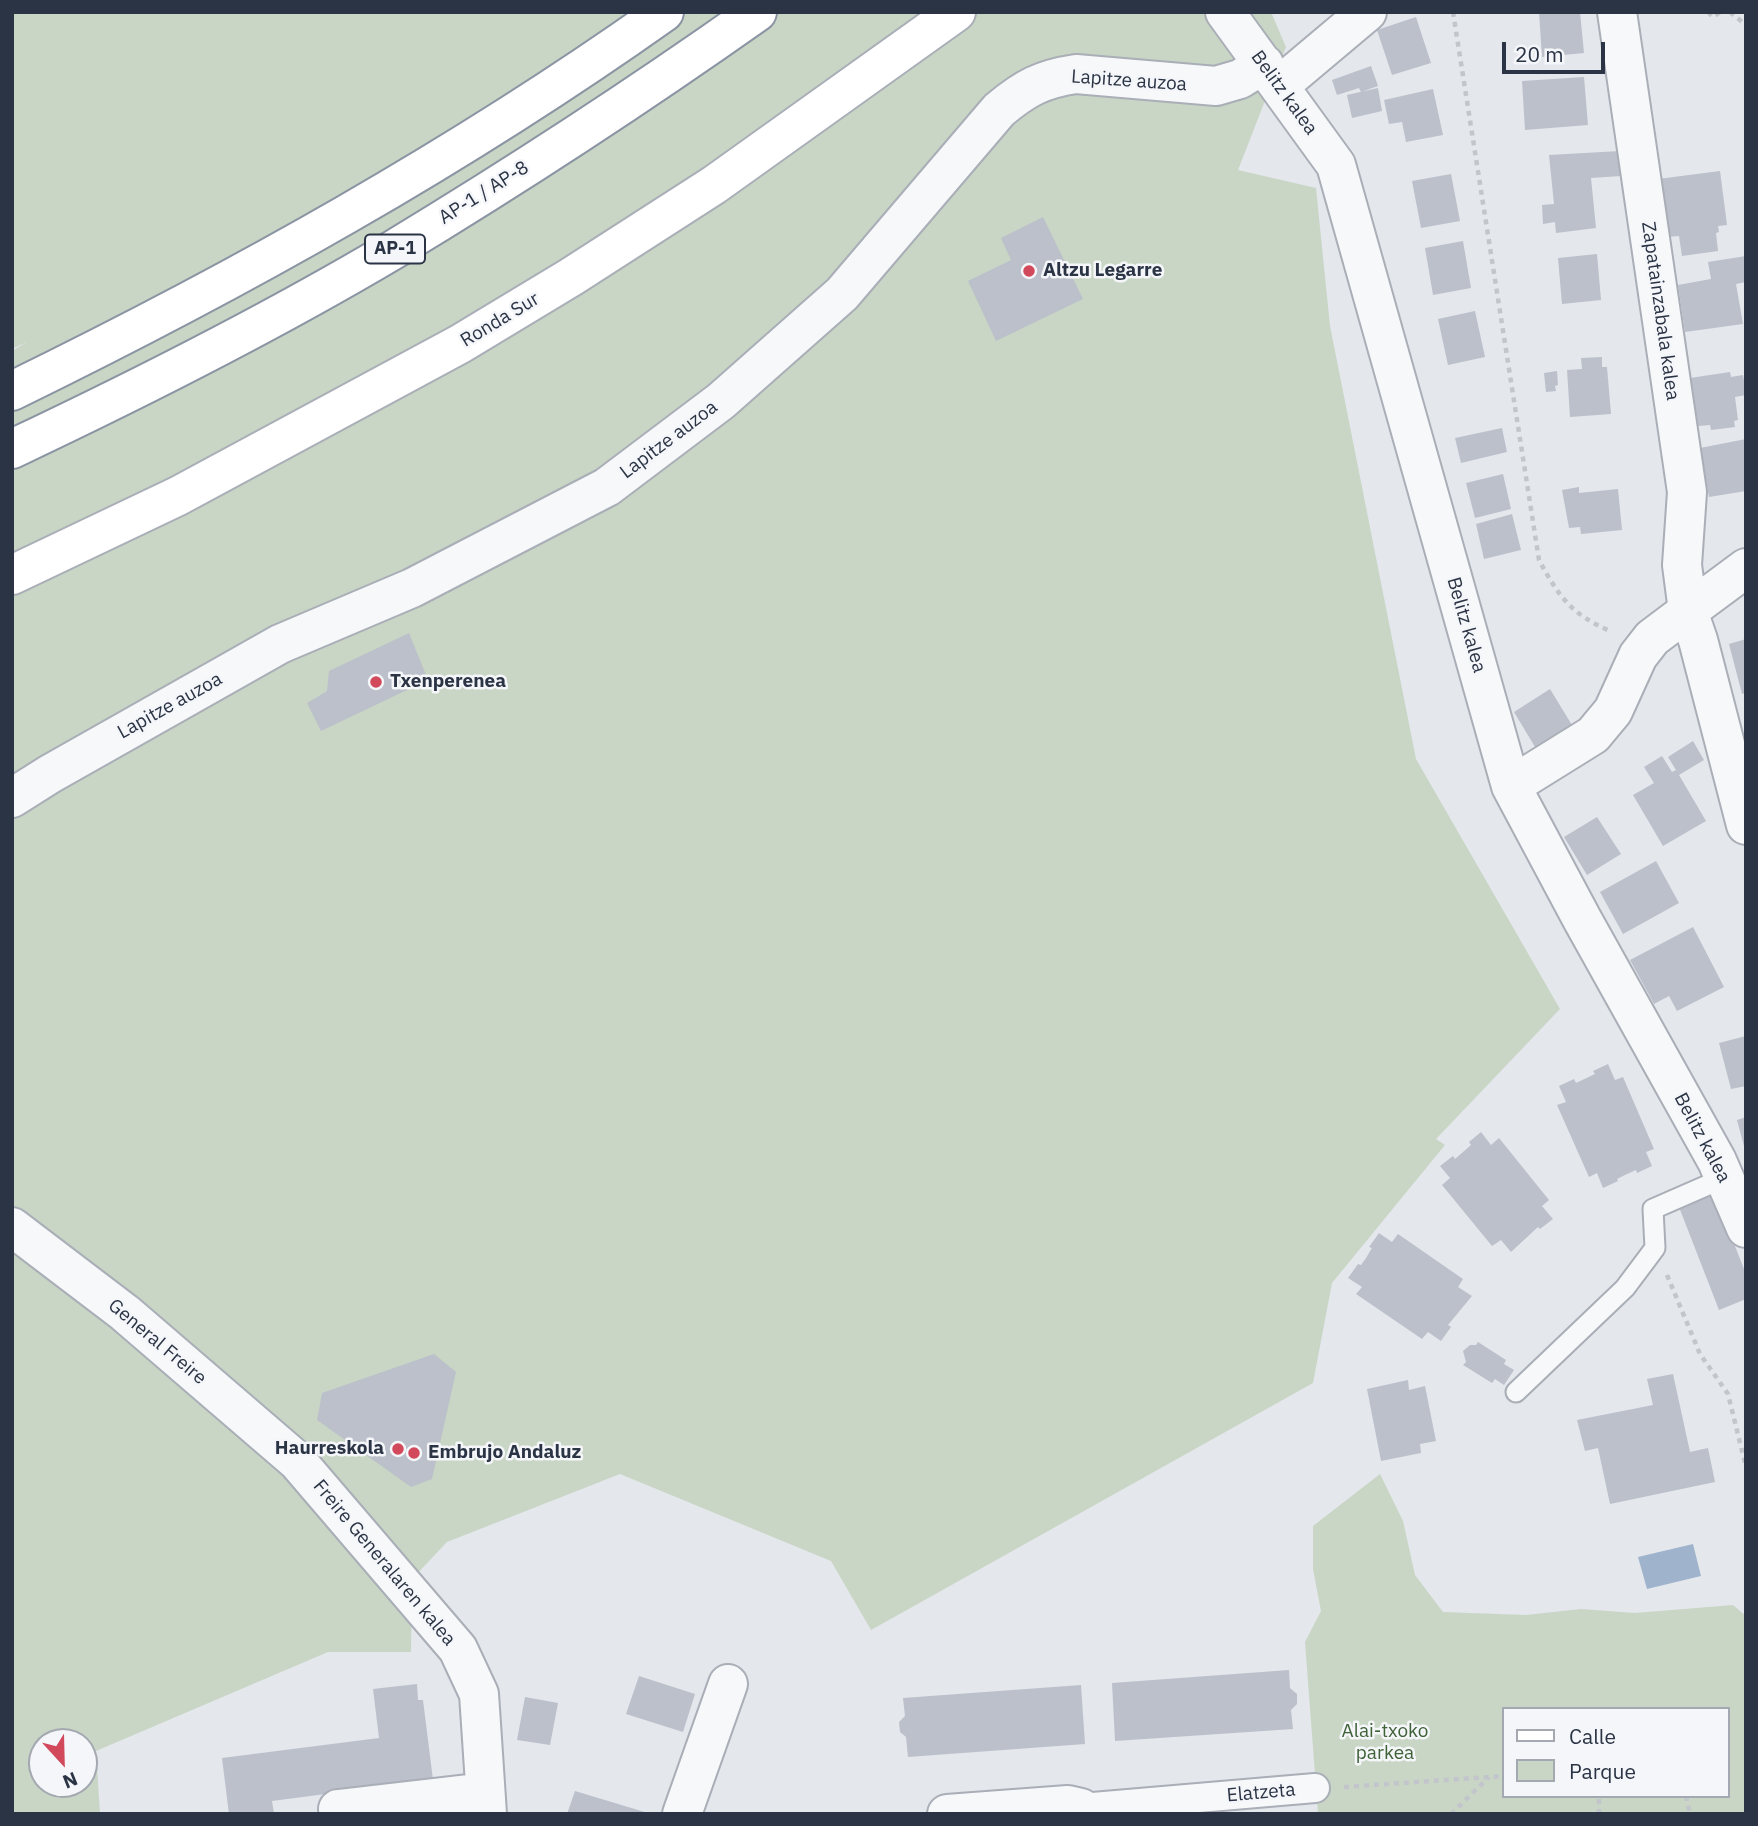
<!DOCTYPE html>
<style>
body{margin:0}
#map{position:relative;width:1758px;height:1826px;overflow:hidden;background:#e4e7ec;font-family:"IBM Plex Sans",sans-serif}
canvas{display:block}
.frame{position:absolute;inset:0;border:14px solid #2b3445;pointer-events:none}
.legend{position:absolute;left:1502px;top:1707px;width:228px;height:91px;box-sizing:border-box;background:#f4f6f9;border:2px solid #a4a8b1;margin:0;padding:9px 12px;list-style:none;font-size:21px;color:#2b3445}
.legend li{display:flex;align-items:center;gap:14px;height:35px}
.legend b{width:35px;border:2px solid #a4a8b1}
.north{position:absolute;left:28px;top:1728px;width:70px;height:70px;box-sizing:border-box;background:#f4f6f9;border:2px solid #a4a8b1;border-radius:50%;rotate:158deg;font-size:19px;font-weight:700;line-height:28px;text-align:center;color:#2b3445}
.north::after{content:'';display:block;margin:auto;width:24px;height:32px;background:#d1495b;clip-path:polygon(50% 0,100% 100%,50% 72%,0 100%)}
.scale{position:absolute;left:1502px;top:42px;width:103px;height:32px;box-sizing:border-box;border:4px solid #2b3445;border-top:0;padding-left:9px;font-size:21px;line-height:24px;white-space:nowrap;color:#2b3445;-webkit-text-stroke:5px #f4f6f9;paint-order:stroke}
</style>
<div id="map">
<canvas width="1758" height="1826"></canvas>
<div class="frame"></div>
<ul class="legend">
<li><b style="height:9px;background:#fff"></b>Calle</li>
<li><b style="height:19px;background:#c9d6c5"></b>Parque</li>
</ul>
<div class="north">N</div>
<div class="scale">20 m</div>
</div>
<script>
const context = document.querySelector('canvas').getContext('2d');
context.lineJoin = 'round';
function fillPath(path, color) { context.fillStyle = color; context.fill(path, 'evenodd'); }
function stroke(path, color, width, dash) { context.strokeStyle = color; context.lineWidth = width; context.lineCap = dash ? 'butt' : 'round'; context.setLineDash(dash || []); context.stroke(path); }
function write(font, color, halo, rows, align = 'center') {
  context.font = font + ' "IBM Plex Sans",sans-serif'; context.lineWidth = 5; context.setLineDash([]); context.textBaseline = 'middle'; context.strokeStyle = halo; context.fillStyle = color; for (const [text, x, y, turn = 0] of rows) {
    context.save(); context.translate(x, y); context.rotate((+turn || 0) * Math.PI / 180); context.textAlign = isNaN(turn) ? turn : align; if (halo) context.strokeText(text, 0, 0); context.fillText(text, 0, 0); context.restore();
  }
}
fillPath(new Path2D(`
 M12,12H1271L1286,47L1238,170L1316,188L1330,326L1416,759L1560,1009L1436,1139L1445,1145L1332,1283L1313,1383L871,1630L831,1561L620,1474L447,1542L412,1579L411,1652H328L96,1751L100,1814H12V351L27,342L12,349ZM42,1742H84V1784H42Z
 M1380,1474L1403,1521L1415,1575L1443,1612L1526,1615L1581,1609L1635,1613L1733,1605L1746,1616V1814H1318L1305,1642L1321,1611L1313,1569V1526ZM1504,1709H1728V1796H1504Z`), '#c9d6c5');
fillPath(new Path2D(`
 M1693,1544L1701,1576L1647,1589L1638,1557Z`), '#9fb4cc');
fillPath(new Path2D(`
 M1539,12H1580L1584,53L1542,57Z
 M1416,17L1431,63L1392,75L1377,30Z
 M1371,66L1378,86L1361,92L1359,88L1337,95L1332,80Z
 M1584,77L1588,125L1525,130L1522,81Z
 M1378,88L1382,111L1352,118L1347,95Z
 M1433,89L1443,135L1406,142L1402,122L1389,124L1384,100Z
 M1620,151L1621,176L1591,178L1596,228L1556,233L1555,222L1543,224L1542,205L1554,204L1549,155Z
 M1720,171L1727,225L1718,226L1719,232L1716,233L1718,251L1682,256L1679,236L1666,237L1658,179Z
 M1451,174L1460,221L1421,228L1412,181Z
 M1043,217L1083,299L996,341L968,281L1011,260L1001,238Z
 M1463,241L1471,288L1433,295L1425,248Z
 M1597,254L1601,300L1562,304L1558,258Z
 M1746,256V282L1736,284L1743,324L1685,332L1678,285L1711,279L1708,262Z
 M1475,311L1485,357L1448,365L1438,319Z
 M1602,357V367H1607L1611,414L1570,417L1567,370L1582,369L1581,358Z
 M1557,371L1558,385L1555,386L1556,391L1546,392L1544,373Z
 M1730,372L1731,377L1743,375L1746,391V395L1735,397L1738,420L1734,421L1735,427L1711,430L1710,425L1698,426L1690,378Z
 M1502,428L1507,452L1461,463L1455,438Z
 M1746,439V491L1709,497L1700,448Z
 M1503,474L1511,509L1475,518L1466,483Z
 M1579,487V493L1618,489L1622,530L1581,534L1580,527L1569,528L1562,490Z
 M1512,514L1521,550L1484,559L1476,524Z
 M409,633L428,680L321,731L307,703L327,691L329,671Z
 M1746,639V693L1742,694L1729,644Z
 M1550,689L1575,730L1538,752L1514,712Z
 M1693,741L1704,760L1679,775L1706,821L1663,846L1633,795L1654,783L1644,767L1662,756L1672,772L1676,770L1668,757Z
 M1597,817L1621,854L1587,875L1564,837Z
 M1656,861L1679,903L1623,934L1600,892Z
 M1693,927L1724,987L1677,1011L1669,996L1654,1004L1630,960Z
 M1746,1036V1086L1731,1089L1719,1043Z
 M1608,1064L1615,1080L1623,1077L1654,1149L1646,1152L1652,1166L1637,1173L1636,1170L1625,1175L1617,1179L1618,1181L1603,1188L1597,1173L1589,1177L1557,1105L1566,1102L1559,1086L1574,1079L1576,1083L1595,1074L1593,1071Z
 M1746,1117V1150H1745L1737,1120Z
 M1481,1132L1491,1145L1499,1138L1549,1200L1542,1206L1553,1219L1540,1229L1538,1227L1511,1252L1501,1240L1492,1246L1442,1185L1450,1178L1440,1166L1453,1156L1455,1159L1471,1145L1469,1142Z
 M1714,1193L1746,1274V1299L1719,1310L1679,1207Z
 M1379,1233L1392,1242L1398,1234L1463,1279L1458,1287L1472,1296L1448,1325L1451,1327L1441,1341L1428,1332L1422,1339L1356,1294L1362,1287L1348,1278L1358,1264L1361,1265L1366,1258L1372,1248L1369,1247Z
 M1478,1342L1506,1360L1504,1364L1514,1370L1504,1385L1495,1379L1492,1383L1463,1365L1466,1362L1463,1351L1470,1345H1476Z
 M434,1354L456,1372L432,1479L411,1487L317,1420L322,1393Z
 M1673,1374L1690,1452L1708,1448L1715,1482L1610,1504L1598,1448L1585,1451L1577,1420L1653,1405L1647,1379Z
 M1408,1380L1409,1390L1425,1386L1436,1441L1420,1444L1421,1453L1381,1461L1367,1389Z
 M1289,1670L1290,1688L1297,1694V1704L1291,1710L1293,1729L1115,1741L1112,1683Z
 M639,1676L695,1694L683,1732L626,1714Z
 M417,1684L418,1700H423L433,1780L272,1801L274,1814H229L222,1758L379,1738L373,1689Z
 M1081,1685L1085,1744L908,1757L906,1737L900,1732L899,1722L905,1716L903,1698Z
 M525,1697L558,1703L550,1745L517,1740Z
 M575,1791L648,1813L647,1814H567Z`), '#bbc0ca');
const service = new Path2D(`
 M1516,1392L1625,1288L1655,1248L1653,1209L1724,1178`);
const pedestrian = new Path2D(`
 M1081,1808L1315,1788`);
const minor = new Path2D(`
 M1225,12L1336,165L1511,786L1582,919L1717,1161L1746,1228
 M1617,12L1687,492L1682,565L1688,611L1746,568
 M1279,86L1367,12
 M1511,786L1593,735L1613,711L1638,656L1652,638L1688,611L1698,640L1746,825
 M12,798L50,774L280,644L412,588L607,487L721,401L842,294L999,110C1025,88 1042,79 1076,74L1216,86L1240,79L1264,64
 M12,1227L125,1313L297,1461L458,1649L479,1694L487,1814
 M339,1814L338,1809L485,1792
 M682,1814L728,1684
 M947,1814L1068,1805L1081,1808L1089,1814`);
const secondary = new Path2D(`
 M12,575L178,496L460,344L571,277L714,185L956,12`);
const motorway = new Path2D(`
 M12,391C239,280 458,158 664,12
 M12,449C141,388 270,323 393,250C517,175 638,96 757,12`);
stroke(service, '#a9aeb7', 23);
stroke(pedestrian, '#a9aeb7', 32);
stroke(minor, '#a9aeb7', 42);
stroke(secondary, '#a9aeb7', 42);
stroke(motorway, '#8b94a3', 42);
stroke(new Path2D(`
 M1453,12L1539,560C1559,597 1571,614 1610,631
 M1708,12L1713,17L1720,12
 M1730,12L1746,25
 M1667,1275L1700,1354L1728,1394L1746,1467
 M1344,1787L1504,1776
 M1686,1796L1690,1814
 M1451,1814L1489,1777
 M1599,1814V1796`), '#c2c5cb', 4.5, [5, 5]);
stroke(service, '#f7f8fa', 19);
stroke(pedestrian, '#f7f8fa', 28);
stroke(minor, '#f7f8fa', 38);
stroke(secondary, '#fff', 38);
stroke(motorway, '#fff', 38);
for (const [x, y, r, color] of [
 [1029,271,7,"#d1495b"],
 [376,682,7,"#d1495b"],
 [398,1449,7,"#d1495b"],
 [414,1453,7,"#d1495b"]
]) { const dot = new Path2D(); dot.arc(x, y, r, 0, 2 * Math.PI); context.fillStyle = color; context.fill(dot); stroke(dot, '#f4f6f9', 2.5); }
for (const [x, y, w] of [
 [395,249,60]
]) { const box = new Path2D(); box.roundRect(x - w / 2, y - 14.5, w, 29, 5); context.fillStyle = '#f4f6f9'; context.fill(box); stroke(box, '#2b3445', 2); }
write('bold 18px', '#2b3445', null, [
 ["AP-1",395,249]
]);
write('19px', '#2b3445', '#f4f6f9', [
 ["Lapitze auzoa",1129,81,4],
 ["Belitz kalea",1284,93,54],
 ["AP-1 / AP-8",484,193,-32],
 ["Zapatainzabala kalea",1660,311,82],
 ["Ronda Sur",500,320,-31],
 ["Lapitze auzoa",669,440,-37],
 ["Belitz kalea",1466,625,74],
 ["Lapitze auzoa",170,706,-29],
 ["Belitz kalea",1702,1138,62],
 ["General Freire",157,1342,40],
 ["Freire Generalaren kalea",384,1563,50],
 ["Elatzeta",1261,1793,-5]
]);
write('bold 19px', '#2b3445', '#f4f6f9', [
 ["Altzu Legarre",1043,271],
 ["Txenperenea",390,682],
 ["Haurreskola",384,1449,"right"],
 ["Embrujo Andaluz",428,1453]
], 'left');
write('19px', '#3f6138', '#f4f6f9', [
 ["Alai-txoko",1385,1732],
 ["parkea",1385,1754]
]);
</script>
